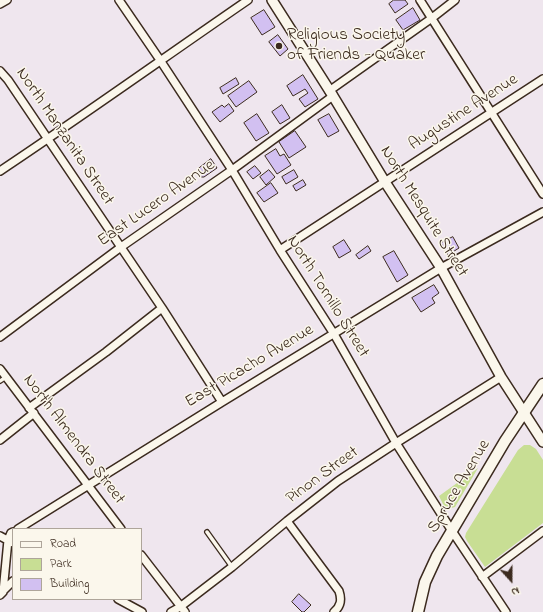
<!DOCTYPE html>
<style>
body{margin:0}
#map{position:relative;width:543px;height:612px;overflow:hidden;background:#efe6ee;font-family:"Indie Flower",sans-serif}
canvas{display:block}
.legend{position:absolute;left:12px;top:528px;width:130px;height:72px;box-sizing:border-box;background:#fbf7ec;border:1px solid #aea59a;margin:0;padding:5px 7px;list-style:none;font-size:12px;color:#3b2a1e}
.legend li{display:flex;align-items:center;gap:8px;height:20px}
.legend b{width:20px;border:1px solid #aea59a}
.north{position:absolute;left:491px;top:560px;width:40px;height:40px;-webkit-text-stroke:3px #fbf7ec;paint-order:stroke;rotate:159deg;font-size:11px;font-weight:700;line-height:16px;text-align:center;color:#3b2a1e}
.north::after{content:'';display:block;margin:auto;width:14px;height:18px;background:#3b2a1e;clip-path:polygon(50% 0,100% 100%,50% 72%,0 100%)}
</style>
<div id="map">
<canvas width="543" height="612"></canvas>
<ul class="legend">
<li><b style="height:5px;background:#fbf7ec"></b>Road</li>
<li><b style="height:11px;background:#c8de94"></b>Park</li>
<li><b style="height:11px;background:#d2c0f1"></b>Building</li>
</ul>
<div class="north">N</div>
</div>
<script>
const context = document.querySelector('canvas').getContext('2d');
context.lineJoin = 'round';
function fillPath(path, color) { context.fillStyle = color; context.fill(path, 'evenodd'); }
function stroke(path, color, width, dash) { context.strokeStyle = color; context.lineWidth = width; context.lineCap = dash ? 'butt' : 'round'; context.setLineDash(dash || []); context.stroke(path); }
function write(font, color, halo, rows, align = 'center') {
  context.font = font + ' "Indie Flower",sans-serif'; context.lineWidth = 3; context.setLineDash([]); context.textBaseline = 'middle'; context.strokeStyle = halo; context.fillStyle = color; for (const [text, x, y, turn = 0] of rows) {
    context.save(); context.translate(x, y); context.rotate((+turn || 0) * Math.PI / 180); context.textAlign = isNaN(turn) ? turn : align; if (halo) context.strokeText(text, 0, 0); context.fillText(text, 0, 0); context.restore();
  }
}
fillPath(new Path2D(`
 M524,445H530L536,449L543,460V523L485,567L467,541L465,537L466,533L518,450Z
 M478,468L455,507L448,509L444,506L439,496Z`), '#c8de94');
const building = new Path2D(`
 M394,0H405L408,4L395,13L389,4Z
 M413,8L420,20L403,30L396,20Z
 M264,10L275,27L262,35L251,18Z
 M278,35L288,49L280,56L269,42Z
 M303,75L318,99L305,107L299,99L308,93L305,89L293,96L287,86Z
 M236,78L239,84L223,94L220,88Z
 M249,81L257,92L236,107L228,96Z
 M229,104L234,111L220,122L212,112L222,105L224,107Z
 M282,105L290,118L280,124L272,112Z
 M257,114L269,133L256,141L244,123Z
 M329,114L339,131L328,137L318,120Z
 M295,131L306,147L289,158L279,142Z
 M276,149L280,156L284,154L291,165L277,174L265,156Z
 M211,159L217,168L204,177H200L197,173L198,169Z
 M255,166L261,173L253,179L247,172Z
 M269,170L275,177L266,185L260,177Z
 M294,170L298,177L286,184L282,177Z
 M303,180L306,185L296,191L293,186Z
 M271,183L278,193L264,202L257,193Z
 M453,237L459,248L448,255L441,243Z
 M344,240L351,251L339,258L333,247Z
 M368,246L371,251L359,259L356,255Z
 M394,251L408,275L397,282L383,257Z
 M434,285L439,293L432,298L435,303L421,312L412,298Z
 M299,594L311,605L304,612H302L292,602Z`);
fillPath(building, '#d2c0f1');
stroke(building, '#3b2a1e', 1);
const service = new Path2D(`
 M0,381L6,377
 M207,532L232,567`);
const minor = new Path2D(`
 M119,0L160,60L232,170L280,250L334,334L396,443L452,531L506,612
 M420,0L543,194
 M0,4L7,0
 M0,71L8,80L162,308L222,402
 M329,91L432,18L455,0
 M0,171C84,115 165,57 248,0
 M280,250L543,79
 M0,337L121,247L232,170L333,96
 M0,369L121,529
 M29,408L106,352L162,308
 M0,440L34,413
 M287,521L339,591C342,600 341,606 334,612
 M18,529L222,402L441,268L543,212
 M0,536L13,543
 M141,555L185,612
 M482,577L543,531
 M3,591L13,581
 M0,595L3,592L8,540L11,533L13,532
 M118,599L142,612
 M171,612L180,607L232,567L287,521L338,481L396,443L501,377`);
const tertiary = new Path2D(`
 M272,0L333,96L385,182L441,268L501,377L543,442`);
const secondary = new Path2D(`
 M418,612L425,582L437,556L505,441L543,384`);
stroke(service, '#3b2a1e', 6);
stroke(minor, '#3b2a1e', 10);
stroke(tertiary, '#3b2a1e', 12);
stroke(secondary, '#3b2a1e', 13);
stroke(service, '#fbf7ec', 3.5);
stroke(minor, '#fbf7ec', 7);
stroke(tertiary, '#fbf7ec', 9);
stroke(secondary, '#fbf7ec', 10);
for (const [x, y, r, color] of [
 [279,46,4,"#3b2a1e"]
]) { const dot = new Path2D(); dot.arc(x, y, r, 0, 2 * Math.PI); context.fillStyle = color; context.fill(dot); stroke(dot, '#fbf7ec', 1.5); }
write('17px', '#3b2a1e', '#fbf7ec', [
 ["Religious Society",287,36],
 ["of Friends - Quaker",287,56]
], 'left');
write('17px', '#3b2a1e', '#fbf7ec', [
 ["Augustine Avenue",464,113,-33],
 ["North Manzanita Street",64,137,56],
 ["East Lucero Avenue",157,204,-35],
 ["North Mesquite Street",423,212,58],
 ["North Tornillo Street",327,297,58],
 ["East Picacho Avenue",250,367,-31],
 ["North Almendra Street",73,440,53],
 ["Pinon Street",323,476,-36],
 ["Spruce Avenue",460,487,-59]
]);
</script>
